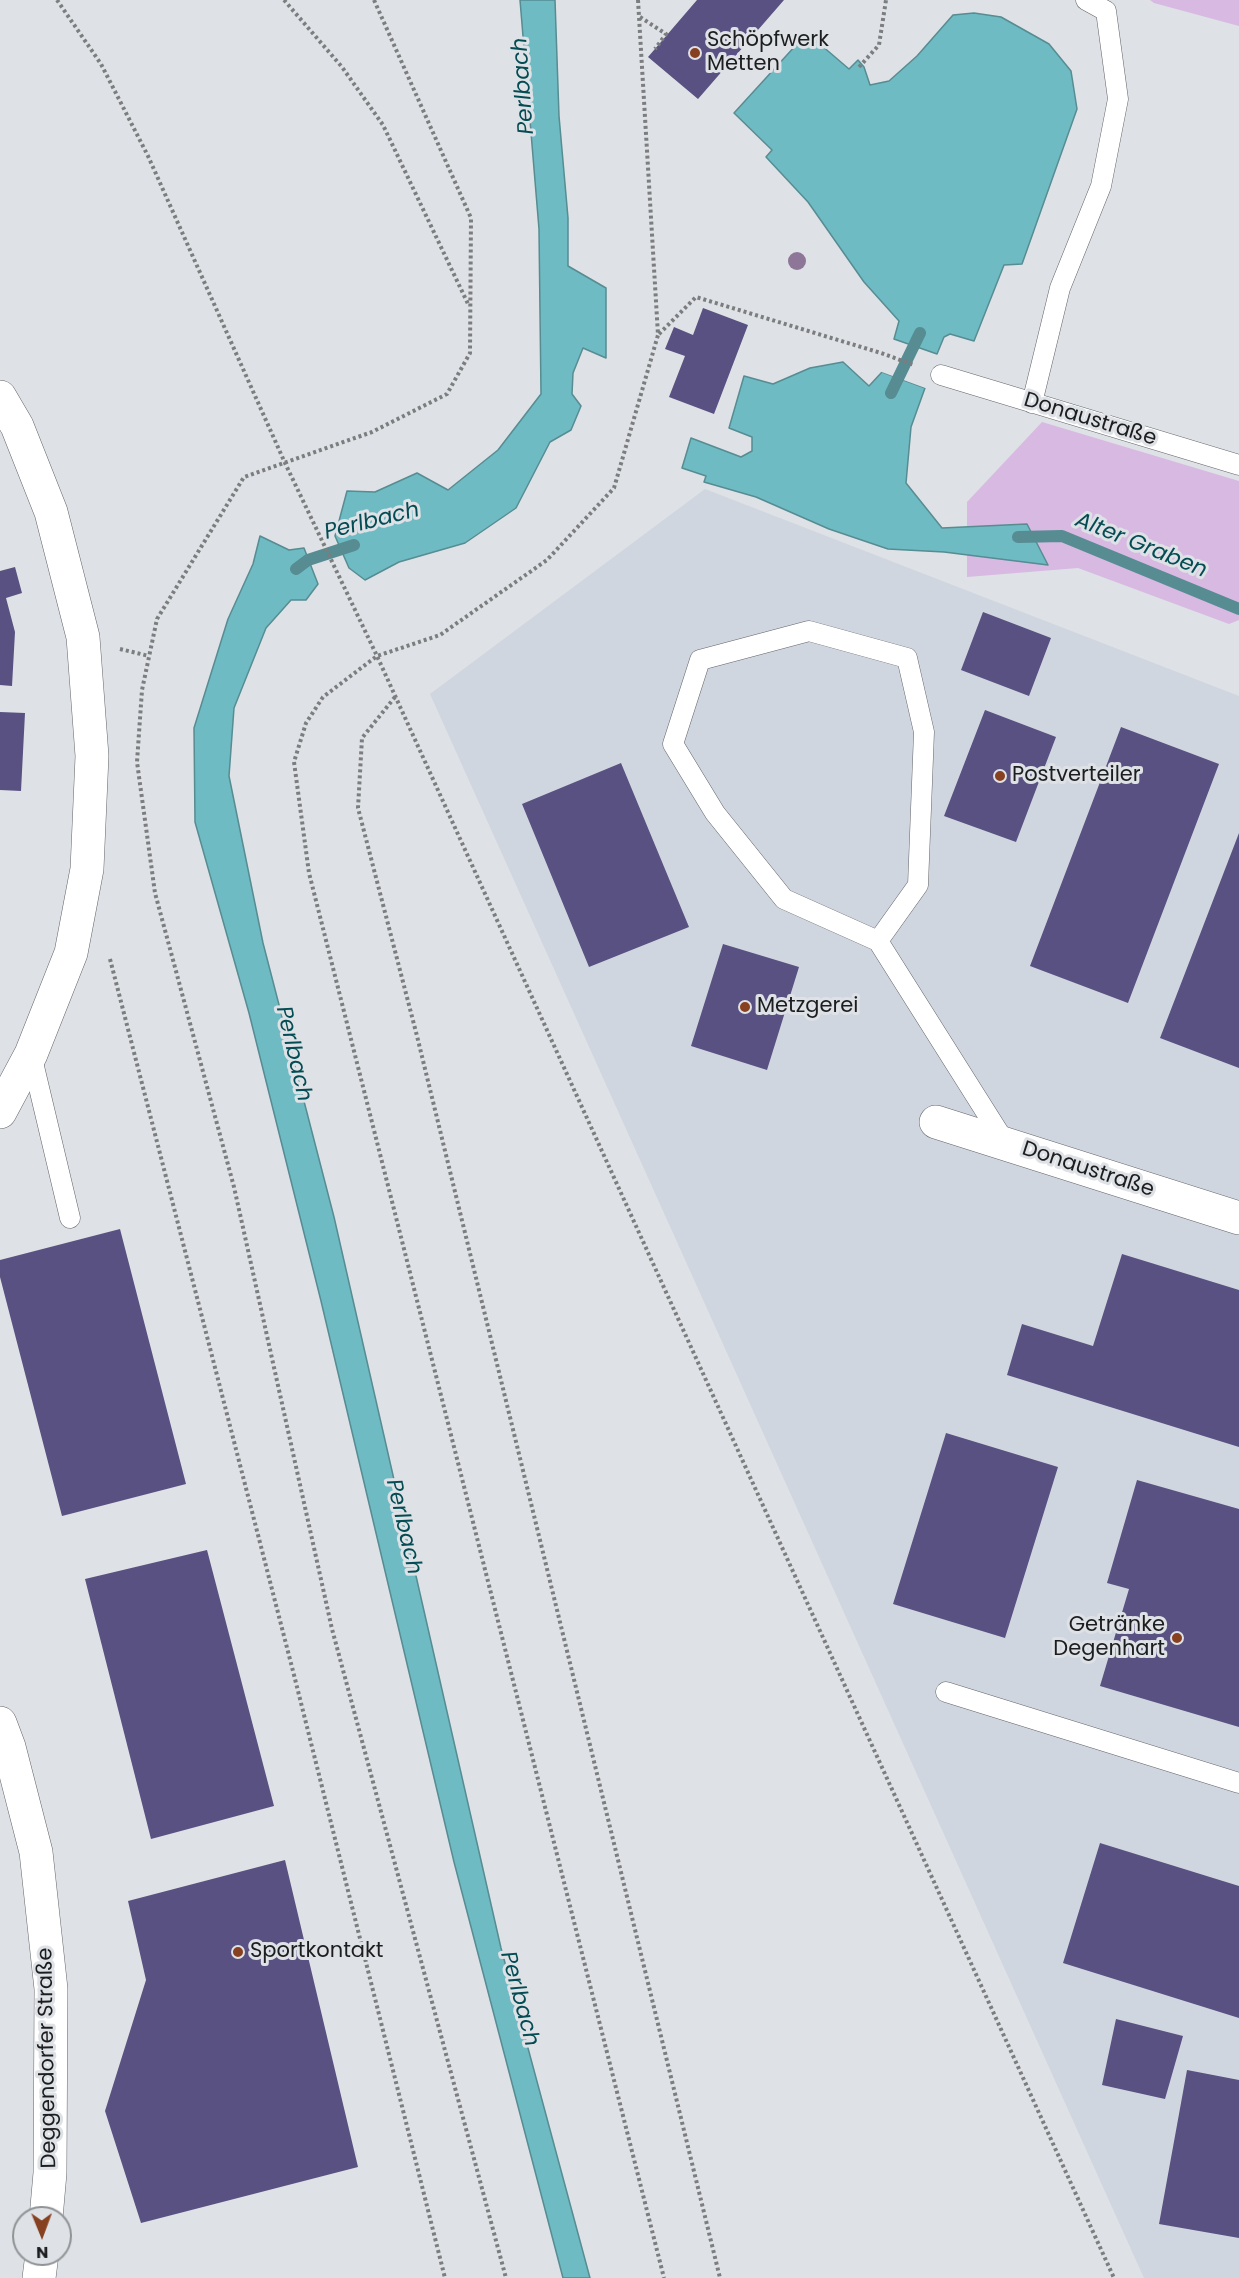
<!DOCTYPE html>
<meta charset="utf-8">
<style>
body{margin:0}
#map{position:relative;width:1239px;height:2278px;overflow:hidden;background:#dee1e5;font-family:Poppins,sans-serif}
canvas{display:block}
.north{position:absolute;left:12px;top:2206px;width:60px;height:60px;box-sizing:border-box;background:#dee1e5;border:2px solid #909395;border-radius:50%;rotate:179deg;font-size:16px;font-weight:700;line-height:24px;text-align:center;color:#1c1d1e}
.north::after{content:'';display:block;margin:auto;width:21px;height:27px;background:#884120;clip-path:polygon(50% 0,100% 100%,50% 72%,0 100%)}
</style>
<div id="map">
<canvas width="1239" height="2278"></canvas>
<div class="north">N</div>
</div>
<script>
const context = document.querySelector('canvas').getContext('2d');
context.lineJoin = 'round';
function fillPath(path, color) { context.fillStyle = color; context.fill(path, 'evenodd'); }
function stroke(path, color, width, dash) { context.strokeStyle = color; context.lineWidth = width; context.lineCap = dash ? 'butt' : 'round'; context.setLineDash(dash || []); context.stroke(path); }
function write(font, color, halo, rows, align = 'center') {
  context.font = font + ' Poppins,sans-serif'; context.lineWidth = 6; context.setLineDash([]); context.textBaseline = 'middle'; context.strokeStyle = halo; context.fillStyle = color; for (const [text, x, y, turn = 0] of rows) {
    context.save(); context.translate(x, y); context.rotate((+turn || 0) * Math.PI / 180); context.textAlign = isNaN(turn) ? turn : align; if (halo) context.strokeText(text, 0, 0); context.fillText(text, 0, 0); context.restore();
  }
}
fillPath(new Path2D(`
 M705,489L1239,696V2278H1144L430,694Z`), '#cfd6e0');
fillPath(new Path2D(`
 M1150,0H1239V26L1154,3Z
 M1042,422L1239,481V620L1229,624L1078,568L967,577V502Z`), '#d8b9e2');
const water = new Path2D(`
 M520,0H555L559,116L568,218V266L606,288V358L583,348L573,373L572,394L581,406L571,430L550,442L516,508L465,543L399,562L365,580L349,568L335,536L347,491L375,492L417,473L448,490L498,450L541,394L539,229Z
 M974,13L1001,17L1049,44L1071,71L1077,109L1022,264L1004,265L974,341L950,334L944,337L937,354L894,339L899,321L864,282L808,202L766,157L772,150L734,113L807,33L849,69L858,60L864,67L870,85L889,81L917,56L953,15Z
 M843,362L869,386L882,372L925,388L911,427L906,483L942,528L1027,524L1048,565L944,552L888,549L829,529L756,497L704,482L706,476L682,468L691,438L741,457L752,451V437L729,428L744,376L773,384L810,368Z
 M260,536L289,550L304,548L318,584L306,600H291L266,628L234,708L229,776L263,943L334,1217L501,1948L590,2278H563L454,1862L321,1301L249,1013L195,822L194,728L228,619L253,564Z`);
fillPath(water, '#6fbbc3');
stroke(water, '#568c92', 1.5);
fillPath(new Path2D(`
 M881,369L926,385L928,389L879,371Z`), '#dee1e5');
stroke(new Path2D(`
 M891,393L920,333
 M1018,537L1062,536L1239,609
 M296,569L308,560L354,545`), '#568c92', 12);
fillPath(new Path2D(`
 M697,0H784L698,99L648,57Z
 M703,308L748,325L714,414L669,397L685,356L665,349L674,327L693,335Z
 M15,567L22,593L6,598L15,632L12,686L0,685V571Z
 M983,612L1051,638L1029,696L961,670Z
 M985,710L1056,737L1016,842L944,816Z
 M0,712L25,713L21,791L0,790Z
 M1121,727L1219,764L1128,1003L1030,966Z
 M621,763L689,927L589,967L522,804Z
 M1239,833V1068L1160,1038Z
 M723,944L799,967L767,1070L691,1046Z
 M120,1229L186,1484L62,1516L0,1277V1260Z
 M1122,1254L1239,1290V1447L1007,1375L1022,1324L1093,1346Z
 M946,1433L1058,1467L1005,1638L893,1604Z
 M1137,1480L1239,1509V1727L1100,1686L1129,1589L1107,1583Z
 M207,1550L274,1806L151,1839L85,1579Z
 M1100,1843L1239,1886V2018L1063,1963Z
 M285,1860L358,2167L141,2223L105,2111L146,1980L128,1901Z
 M1116,2019L1183,2036L1165,2099L1102,2085Z
 M1187,2070L1239,2080V2238L1159,2224Z`), '#585181');
const lane = new Path2D(`
 M941,375L1239,465
 M1032,403L1060,288L1101,186L1118,99L1106,11L1086,0
 M878,941L918,885L924,732L907,658L809,631L700,660L673,744L715,813L784,899L878,941L1006,1144
 M31,1054L70,1218
 M946,1692L1239,1783`);
const street = new Path2D(`
 M0,397L17,426L51,512L83,637L92,756L87,869L71,953L31,1054L0,1112
 M936,1122L1239,1218
 M0,1723L9,1747L36,1852L51,1989L50,2173L46,2218
 M39,2278L42,2254`);
stroke(lane, '#636569', 21);
stroke(street, '#636569', 34);
stroke(new Path2D(`
 M57,0L101,64L148,156L285,463L377,656L1114,2278
 M284,0L342,67L383,125L469,306
 M374,0L471,218L470,353L447,394L372,432L244,477L157,619L142,690L137,762L155,893L234,1187L332,1629L506,2278
 M638,0L658,335L614,488L547,560L440,635L377,656L323,697L306,723L294,762L309,873L664,2278
 M640,17L666,34L655,49
 M859,67L879,45L886,0
 M659,334L696,297L881,353L914,365
 M120,649L149,656
 M395,697L362,738L358,808L417,1036L720,2278
 M110,959L294,1675L445,2278`), '#7b7d7f', 4, [3, 3]);
stroke(lane, '#fff', 20);
stroke(street, '#fff', 33);
context.fillStyle = '#8d7697';
for (const [x, y] of [
 [797,261]
]) { context.beginPath(); context.arc(x, y, 9, 0, 2 * Math.PI); context.fill(); }
for (const [x, y, r, color] of [
 [695,53,6,"#884120"],
 [1000,776,6,"#884120"],
 [745,1007,6,"#884120"],
 [1177,1638,6,"#884120"],
 [238,1952,6,"#884120"]
]) { const dot = new Path2D(); dot.arc(x, y, r, 0, 2 * Math.PI); context.fillStyle = color; context.fill(dot); stroke(dot, '#dee1e5', 2); }
write('21px', '#1c1d1e', '#dee1e5', [
 ["Schöpfwerk",707,41],
 ["Metten",707,65],
 ["Postverteiler",1012,776],
 ["Metzgerei",757,1007],
 ["Getränke",1165,1626,"right"],
 ["Degenhart",1165,1650,"right"],
 ["Sportkontakt",250,1952]
], 'left');
write('21px', '#1c1d1e', '#dee1e5', [
 ["Donaustraße",1090,420,17],
 ["Donaustraße",1088,1170,18],
 ["Deggendorfer Straße",48,2058,-91]
]);
write('italic 22px', '#044c53', '#dee1e5', [
 ["Perlbach",524,86,-94],
 ["Perlbach",372,522,-14],
 ["Alter Graben",1141,546,22],
 ["Perlbach",293,1054,77],
 ["Perlbach",403,1527,77],
 ["Perlbach",519,1999,75]
]);
</script>
